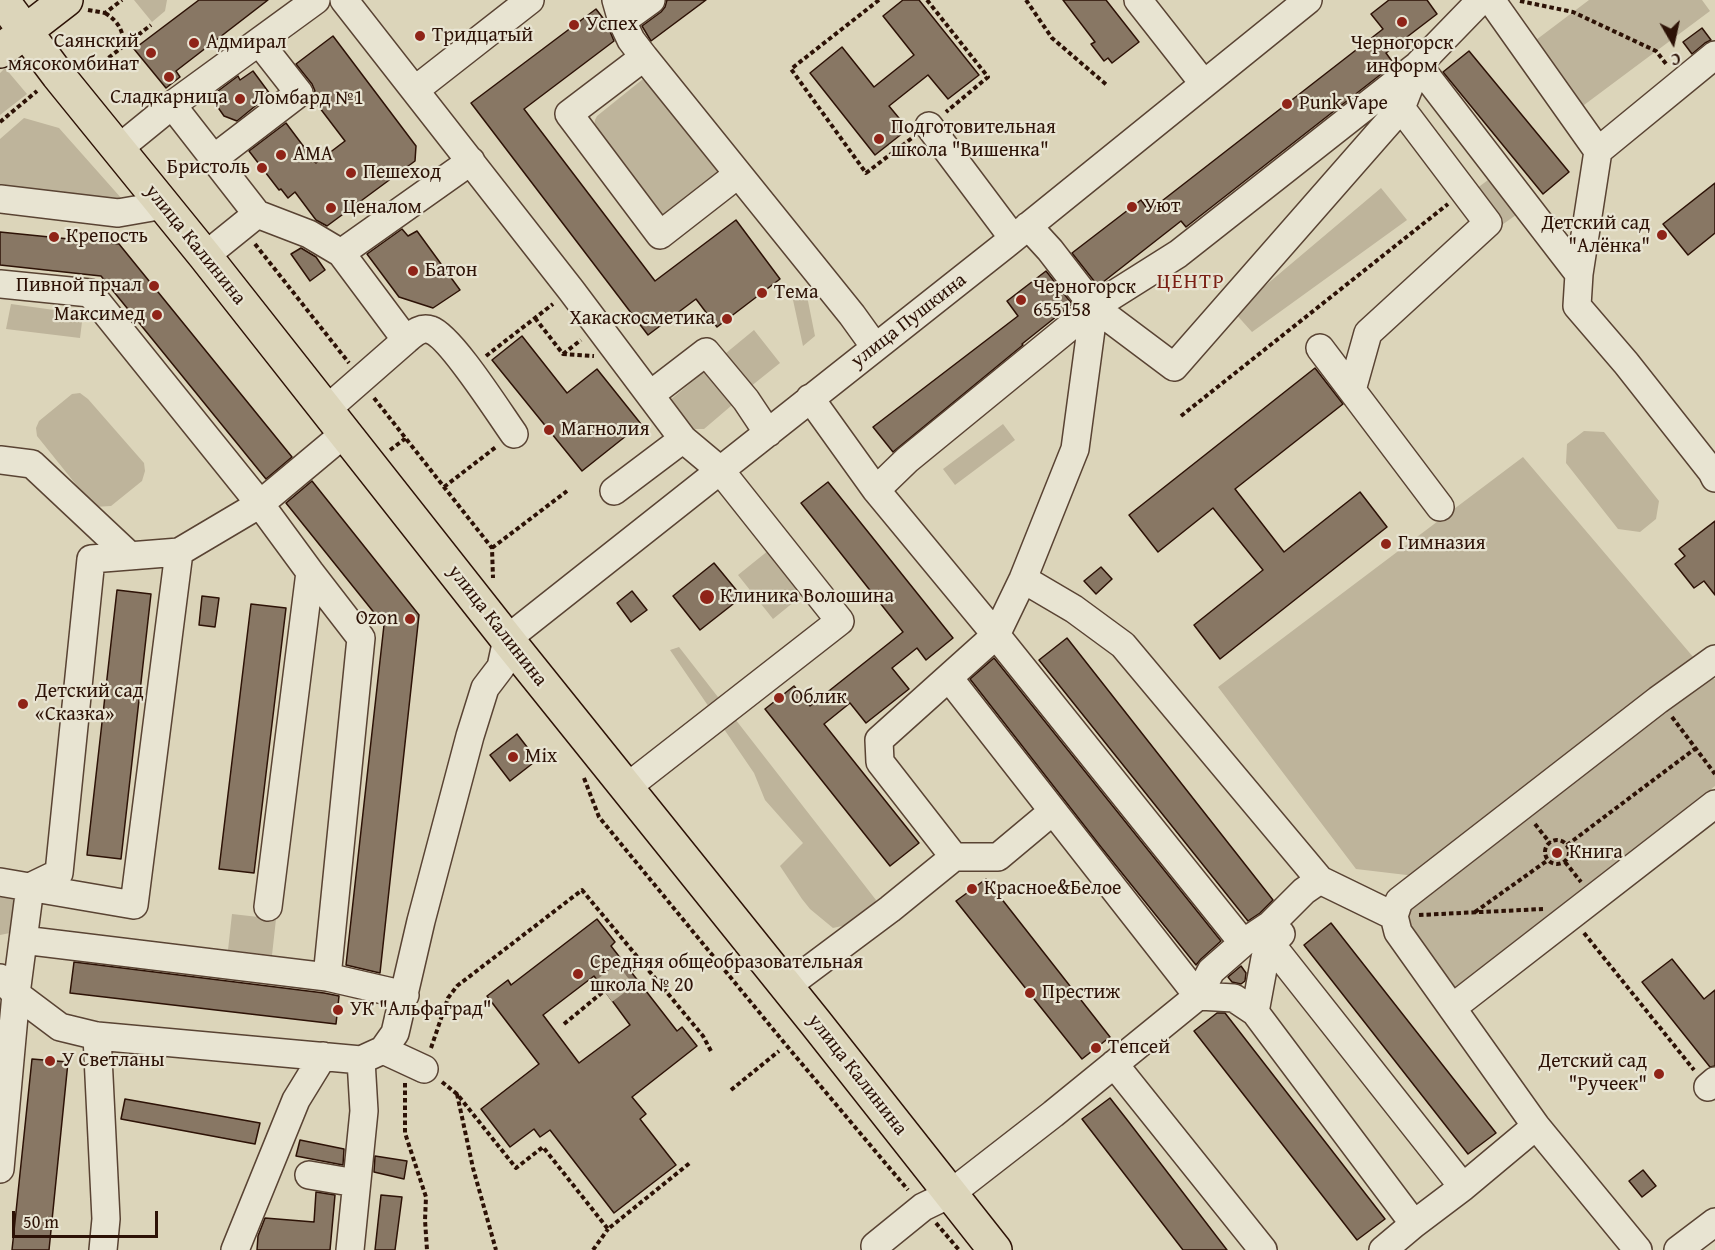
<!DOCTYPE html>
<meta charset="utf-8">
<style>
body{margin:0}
#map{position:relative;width:1715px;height:1250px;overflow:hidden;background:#dcd5ba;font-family:"Gentium Book Plus",serif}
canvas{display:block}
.north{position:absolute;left:1643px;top:12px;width:60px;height:60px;-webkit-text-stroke:4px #e8e4d2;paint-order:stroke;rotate:171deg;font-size:16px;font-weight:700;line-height:24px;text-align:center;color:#2d1206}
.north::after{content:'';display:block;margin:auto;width:21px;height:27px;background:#2d1206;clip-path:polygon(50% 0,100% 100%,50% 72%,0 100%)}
.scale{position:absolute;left:12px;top:1211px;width:146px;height:27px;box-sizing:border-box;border:3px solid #2d1206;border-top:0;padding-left:8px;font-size:18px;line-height:21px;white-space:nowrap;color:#2d1206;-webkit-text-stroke:4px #e8e4d2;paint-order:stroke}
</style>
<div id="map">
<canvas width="1715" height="1250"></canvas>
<div class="north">С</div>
<div class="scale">50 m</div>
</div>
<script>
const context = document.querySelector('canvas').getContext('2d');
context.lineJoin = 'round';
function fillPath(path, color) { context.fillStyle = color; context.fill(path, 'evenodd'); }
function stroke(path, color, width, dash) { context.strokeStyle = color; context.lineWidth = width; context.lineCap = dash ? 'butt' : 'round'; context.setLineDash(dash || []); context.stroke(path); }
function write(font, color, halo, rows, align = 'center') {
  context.font = font + ' "Gentium Book Plus",serif'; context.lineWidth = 4.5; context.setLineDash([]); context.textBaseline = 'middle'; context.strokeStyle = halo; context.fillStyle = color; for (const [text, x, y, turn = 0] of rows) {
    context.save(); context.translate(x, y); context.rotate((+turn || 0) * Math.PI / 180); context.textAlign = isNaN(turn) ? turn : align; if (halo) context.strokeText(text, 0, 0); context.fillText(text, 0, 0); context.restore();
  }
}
fillPath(new Path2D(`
 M134,0H167L165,11L152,22Z
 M1589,0H1702L1710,11L1580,108L1532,43Z
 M5,68L27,94L0,115V73Z
 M649,78L720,171L663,216L657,214L594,127L595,120L597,116L643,79Z
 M24,118L59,128L122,199L0,186V139Z
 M1488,180L1516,215L1499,227L1472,192Z
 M1381,188L1407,220L1252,332L1234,312Z
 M806,291L815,336L803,346L793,300Z
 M11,304L83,314L80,338L6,329Z
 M754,330L780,363L745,391L720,358Z
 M711,366L738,400L704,429H689L669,401Z
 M80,393L88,399L144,463L145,471L142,481L111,506L94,507L37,436L36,428L39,421L72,394Z
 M1003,424L1015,440L955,485L943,469Z
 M1584,431L1604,432L1659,501L1656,519L1640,532L1618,529L1566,463L1567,444Z
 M1523,457L1694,658L1415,876L1356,869L1218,687Z
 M774,546L802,581L800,597L773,619L738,575Z
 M679,647L876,900L869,920L833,928L810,909L802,899L780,866L803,843L765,800L754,773L670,650Z
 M1707,676L1715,679V786L1451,996L1405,932L1409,901Z
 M0,889L23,892L15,932L0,935Z
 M232,914L276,919L272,955L228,950Z`), '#beb49b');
const building = new Path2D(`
 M199,0H268L176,71L180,77L166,88L134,49Z
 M667,0H706L651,41L642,26L661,12L665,7Z
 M903,0H919L979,75L948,99L928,75L889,106L908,129L875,155L810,73L842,47L874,87L914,55L883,16Z
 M1063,0H1106L1139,42L1112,63L1108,58L1104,61L1091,44L1095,42Z
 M1389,0H1427L1437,14L1386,53L1394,64L1186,227L1181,221L1098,286L1072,253L1141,200L1149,211L1383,29L1371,14Z
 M596,9L606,22L614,41L524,109L655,281L736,220L780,279L717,327L696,299L648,335L471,103Z
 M1702,28L1711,40L1705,43L1692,54L1683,42Z
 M333,36L416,146L415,161L327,226L316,220L295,192L288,198L281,189L279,190L249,151L286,123L316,163L345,141L313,99L315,91L312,84L296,64Z
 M1469,51L1569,172L1543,194L1443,72Z
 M253,71L270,94L237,121L224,116L217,106L214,94L238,76L240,80Z
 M1715,183V233L1688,255L1663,224Z
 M402,229L408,236L417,231L460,290L433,308L399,297L367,254Z
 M0,232L119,244L292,457L266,479L101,276L0,265Z
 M301,248L316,257L325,270L310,281L291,254Z
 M1046,271L1072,304L1022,344L1023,345L893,452L873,427L1018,316L1007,301Z
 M522,336L567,393L597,369L641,424L582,471L492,360Z
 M1315,368L1343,404L1235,489L1284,552L1360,492L1387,527L1220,659L1194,625L1263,570L1213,508L1158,552L1129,515Z
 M312,481L419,615L380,973L346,965L384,625L286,503Z
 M828,482L953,638L926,660L917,648L892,668L909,689L866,723L850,703L824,724L919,843L890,866L765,709L794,686L810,706L903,632L801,503Z
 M1715,521V595L1704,581L1694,588L1675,564L1685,556L1679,549Z
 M714,563L742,597L700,630L673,596Z
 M1101,567L1112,579L1096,594L1084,581Z
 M117,590L151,594L121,859L87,855Z
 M632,591L647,610L631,622L617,603Z
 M202,596L219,598L215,627L199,625Z
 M251,604L286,608L254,873L219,869Z
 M1067,638L1273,900L1260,913L1248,921L1039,660Z
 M994,658L1221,941L1201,959L1196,965L1101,847L970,679Z
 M517,734L537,760L510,781L490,755Z
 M986,879L1110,1037L1082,1059L956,901Z
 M597,919L615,942L611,946L677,1031L682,1027L697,1046L632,1097L646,1114L640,1119L676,1165L614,1213L550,1130L540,1137L534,1129L510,1147L481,1109L539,1064L487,996L508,980L511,985ZM594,976L630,1025L579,1063L543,1015Z
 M1331,923L1496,1133L1468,1154L1304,945Z
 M1672,959L1704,999L1715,990V1066L1710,1067L1642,982Z
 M74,962L324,993L339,996L336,1024L70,993Z
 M1241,966L1246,973L1245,981L1241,984L1232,982L1228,977Z
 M1217,1013H1225L1385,1219L1357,1240L1194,1031Z
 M32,1059L68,1062L49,1250H12Z
 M1110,1098L1128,1121L1227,1250H1183L1082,1119Z
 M125,1099L260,1123L255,1144L121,1119Z
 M300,1140L344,1149L343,1165L296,1156Z
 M375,1156L407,1161L404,1179L374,1172Z
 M1643,1170L1656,1186L1642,1197L1629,1181Z
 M316,1192L335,1195L330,1250H257L258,1236L265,1218L314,1222Z
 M381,1195L402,1197L395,1250H375Z`);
fillPath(building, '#887764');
stroke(building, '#2d1206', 1.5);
stroke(new Path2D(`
 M604,991L631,971`), '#b9ae96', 27, [27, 14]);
const minor = new Path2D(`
 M344,0L571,290L683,439L720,470L840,621L626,788
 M616,0L622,21L631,40L644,57L852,315L875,347
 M1138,0L1204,84
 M1491,0L1598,151L1579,274
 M622,21L651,0
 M644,57L569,114L660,235L737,175
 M1418,65L1579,274L1577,306L1626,363L1712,472L1715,478
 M415,90L530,0
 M172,105L257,214L309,234L341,253L406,340C413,334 421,326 431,330C451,337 499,413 514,434
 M929,126L1013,238
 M118,149L172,105L316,0
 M1598,151L1715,55
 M213,159L299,93L259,42
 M0,199L118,213L164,205
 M1028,226L1050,250L1094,307L1174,367L1401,108L1417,67
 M341,253L471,161
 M205,256L257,214
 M0,284L90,293L260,504L310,572L361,638L327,977L23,940
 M1094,307L1075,449L1023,579L996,635L1243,943
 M1320,348L1440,507
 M1352,390L1368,333L1488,223L1401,108
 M650,395L706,352L746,400L768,433
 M810,398L876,490L996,635L879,740L880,762L954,857
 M326,410L406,340
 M0,460L32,464L130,556
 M876,490L907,460L1094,307L1178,254L1418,65L1481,0
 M614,491L683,439
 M1023,579L1074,609L1123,645L1320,880L1394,916
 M1053,811L1198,996L1234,998L1255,1012L1414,1224
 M0,882L134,905L179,552
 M268,907L310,572
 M1270,943L1463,1187
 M327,977L405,995
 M0,978L16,994L60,1027L97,1036L361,1060L383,1050L395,1033L421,921L470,736L485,688L501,667L507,639L1005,245L1308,0
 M787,986L890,909L954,857H998L1053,811L949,678
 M1452,1008L1715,804
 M1255,1012L1265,958L1270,943L1281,934
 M97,1036L106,1219L103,1250
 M383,1050L424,1069
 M1114,1064L1263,1250
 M1708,1087L1715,1081
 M0,1169L16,994L30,887L59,873L91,559L179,552L260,504L345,433
 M309,1175L356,1183
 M875,1246L923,1207L950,1194L1053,1114L1198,996L1211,971L1243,943L1270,925L1304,891L1320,880
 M235,1250L296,1100L323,1056
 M350,1250L364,1111L361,1060
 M1383,1250L1414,1224L1463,1187L1536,1126
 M1638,1250L1536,1126L1398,932L1394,916L1399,901L1658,700L1715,659
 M1678,1250L1715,1222`);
const major = new Path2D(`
 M2,0L58,75L205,256L507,639L815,1022L995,1250
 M0,51L66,0`);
stroke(minor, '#594333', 30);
stroke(major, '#2d1206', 36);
stroke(new Path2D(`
 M879,0L791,69L866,173L912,138
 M927,0L988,77L946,112
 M1026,0L1052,38L1108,86
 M1520,1L1573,12L1656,51L1667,65
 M88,10L105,13L122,0
 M105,13C118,21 123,30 124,45
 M80,63L103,62L151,25
 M0,122L37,91
 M255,244L349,363
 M535,318L563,354L594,356
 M563,354L581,340
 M486,356L553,304
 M374,398L492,548L493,578
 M1181,416L1448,204
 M390,450L406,438
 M444,487L496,447
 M492,548L567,491
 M1672,717L1715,774
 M584,778L599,817L786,1045L908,1190
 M1535,824L1550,843
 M1545 852a12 12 0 1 1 24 0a12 12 0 1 1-24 0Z
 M1567,845L1696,748
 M1565,862L1581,882
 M1475,912L1548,860
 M1419,915L1543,909
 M1584,933L1694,1070
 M631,971L643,962
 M564,1024L604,991
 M431,1048L448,998L457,986L582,890L703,1036L712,1053
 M442,1082L457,1094L516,1168L543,1147L608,1229L691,1162
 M405,1083V1133L426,1197L425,1220L427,1250
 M731,1090L779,1051
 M457,1094L473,1168L496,1250
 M936,1223L959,1250
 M593,1250L608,1229`), '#2d1206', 4, [4.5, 3]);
stroke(minor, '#e8e4d2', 27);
stroke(major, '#dcd5ba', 33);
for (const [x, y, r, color] of [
 [1402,22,6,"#8f2418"],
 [574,25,6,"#8f2418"],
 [420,36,6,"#8f2418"],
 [194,43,6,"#8f2418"],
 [151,53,6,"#8f2418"],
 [169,77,6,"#8f2418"],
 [240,99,6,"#8f2418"],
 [1287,104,6,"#8f2418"],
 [879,139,6,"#8f2418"],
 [281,155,6,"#8f2418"],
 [262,168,6,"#8f2418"],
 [351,173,6,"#8f2418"],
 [1132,207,6,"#8f2418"],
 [331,208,6,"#8f2418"],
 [1662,235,6,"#8f2418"],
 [54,237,6,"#8f2418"],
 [413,271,6,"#8f2418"],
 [154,286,6,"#8f2418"],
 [762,293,6,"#8f2418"],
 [1021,300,6,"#8f2418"],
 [157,315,6,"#8f2418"],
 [727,319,6,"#8f2418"],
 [549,430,6,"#8f2418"],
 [1386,544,6,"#8f2418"],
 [707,597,8,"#8f2418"],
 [410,619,6,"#8f2418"],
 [779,698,6,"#8f2418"],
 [23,704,6,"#8f2418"],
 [513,757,6,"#8f2418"],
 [1557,853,6,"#8f2418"],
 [972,889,6,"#8f2418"],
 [578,974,6,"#8f2418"],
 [1030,993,6,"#8f2418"],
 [338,1010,6,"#8f2418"],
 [1096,1048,6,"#8f2418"],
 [50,1061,6,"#8f2418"],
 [1659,1074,6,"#8f2418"]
]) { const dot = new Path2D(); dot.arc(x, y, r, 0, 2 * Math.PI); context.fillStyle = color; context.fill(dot); stroke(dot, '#e8e4d2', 2); }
write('20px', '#2d1206', '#e8e4d2', [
 ["Успех",586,25],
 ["Тридцатый",432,36],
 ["Саянский",139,42,"right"],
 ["мясокомбинат",139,65,"right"],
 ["Адмирал",206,43],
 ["Черногорск",1402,44,"center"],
 ["информ",1402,67,"center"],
 ["Сладкарница",169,98,"center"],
 ["Ломбард №1",252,99],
 ["Punk Vape",1299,104],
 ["Подготовительная",891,128],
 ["школа \"Вишенка\"",891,151],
 ["АМА",293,155],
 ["Бристоль",250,168,"right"],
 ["Пешеход",363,173],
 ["Уют",1144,207],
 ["Ценалом",343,208],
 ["Детский сад",1650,224,"right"],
 ["\"Алёнка\"",1650,247,"right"],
 ["Крепость",66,237],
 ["Батон",425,271],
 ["Пивной прчал",142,286,"right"],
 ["Черногорск",1033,288],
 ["655158",1033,311],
 ["Тема",774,293],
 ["Максимед",145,315,"right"],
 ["Хакаскосметика",715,319,"right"],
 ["Магнолия",561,430],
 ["Гимназия",1398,544],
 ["Клиника Волошина",720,597],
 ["Ozon",398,619,"right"],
 ["Детский сад",35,692],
 ["«Сказка»",35,715],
 ["Облик",791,698],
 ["Mix",525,757],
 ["Книга",1569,853],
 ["Красное&Белое",984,889],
 ["Средняя общеобразовательная",590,963],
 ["школа № 20",590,986],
 ["Престиж",1042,993],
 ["УК \"Альфаград\"",350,1010],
 ["Тепсей",1108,1048],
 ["У Светланы",62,1061],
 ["Детский сад",1647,1062,"right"],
 ["\"Ручеек\"",1647,1085,"right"]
], 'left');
write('20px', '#2d1206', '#e8e4d2', [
 ["улица Калинина",195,245,51],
 ["улица Пушкина",909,321,-38],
 ["улица Калинина",497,626,52],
 ["улица Калинина",857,1075,52]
]);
context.letterSpacing = '1.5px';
write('21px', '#7a1f14', '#e8e4d2', [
 ["ЦЕНТР",1191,283]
]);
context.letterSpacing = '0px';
</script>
